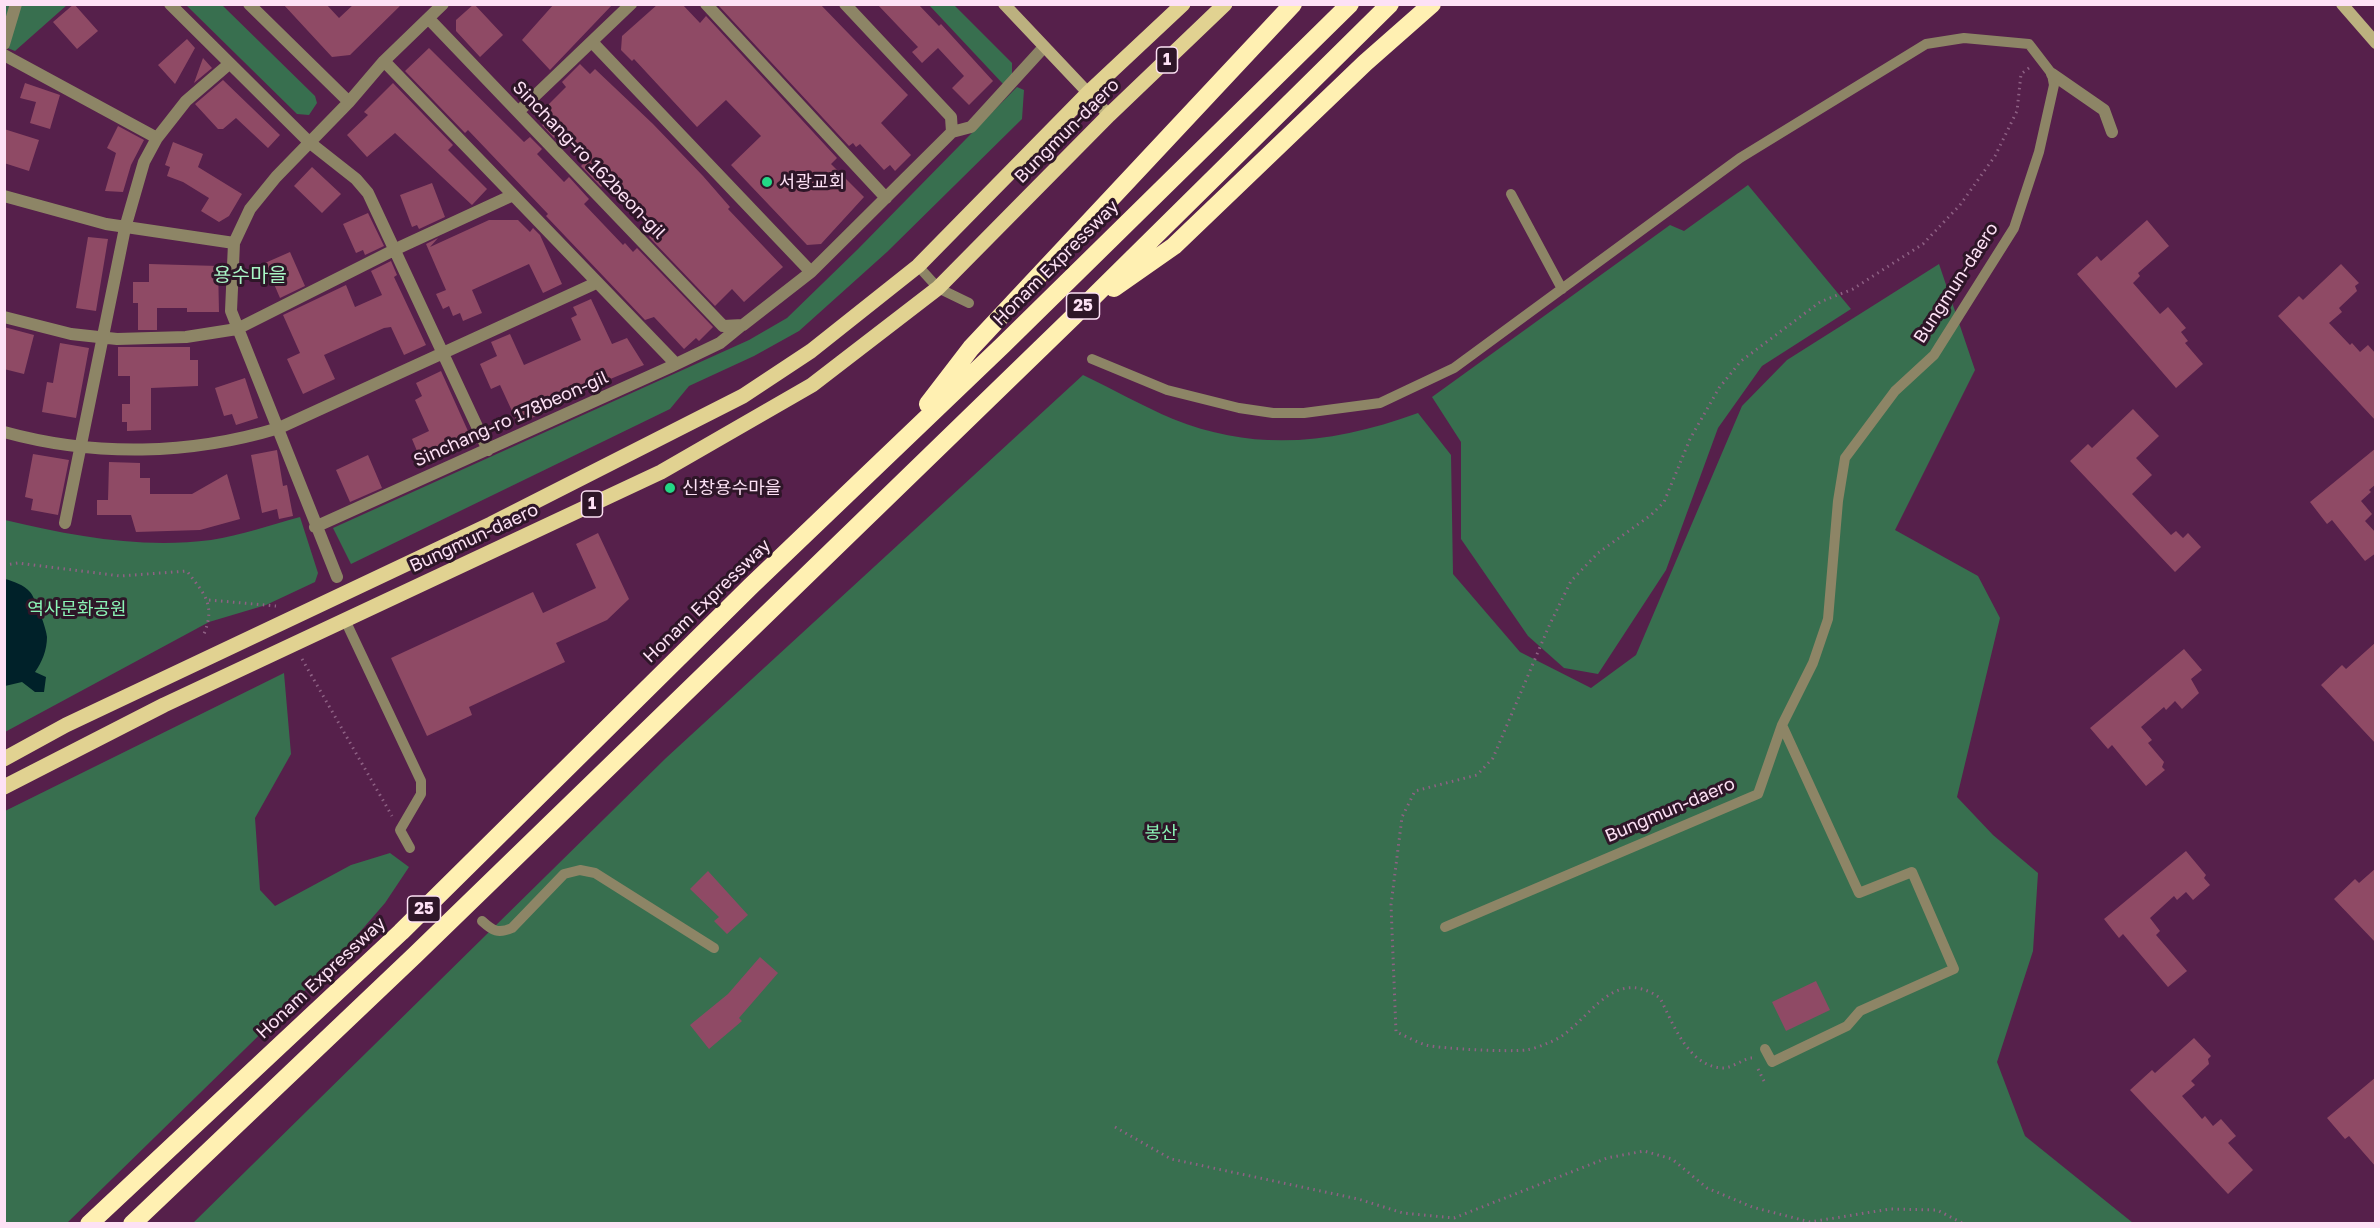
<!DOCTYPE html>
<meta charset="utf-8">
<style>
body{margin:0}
#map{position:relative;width:2380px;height:1228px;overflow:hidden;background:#56204b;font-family:"Golos Text",sans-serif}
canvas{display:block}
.frame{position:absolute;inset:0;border:6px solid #fde1f5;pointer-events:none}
</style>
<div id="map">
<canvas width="2380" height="1228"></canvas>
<div class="frame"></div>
</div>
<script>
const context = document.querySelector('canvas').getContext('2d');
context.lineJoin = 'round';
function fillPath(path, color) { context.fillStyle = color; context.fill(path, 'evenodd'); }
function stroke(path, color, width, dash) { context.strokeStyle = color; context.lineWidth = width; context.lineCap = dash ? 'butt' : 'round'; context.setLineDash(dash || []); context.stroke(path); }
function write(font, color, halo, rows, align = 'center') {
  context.font = font + ' "Golos Text","Noto Sans KR",sans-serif'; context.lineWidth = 6; context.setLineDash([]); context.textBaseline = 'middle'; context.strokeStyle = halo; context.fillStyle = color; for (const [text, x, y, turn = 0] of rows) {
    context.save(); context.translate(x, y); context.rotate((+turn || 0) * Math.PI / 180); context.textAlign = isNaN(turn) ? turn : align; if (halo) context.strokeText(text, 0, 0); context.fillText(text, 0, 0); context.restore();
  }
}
fillPath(new Path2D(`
 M6,5H67L15,51L5,47Z
 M186,5H222L315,96L317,103L309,115L297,114Z
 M929,5H954L1012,63V76L1004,85Z
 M1017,87L1024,90L1022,119L887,252L799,331L754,356L689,386L670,409L351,564L333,528L749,340L787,318L858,249Z
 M1748,185L1851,309L1762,366L1718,428L1666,570L1598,674L1564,668L1528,636L1461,539V442L1432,397L1670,225L1684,231Z
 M1939,264L1975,370L1895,530L1978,576L2000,618L1957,797L1993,835L2038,873L2033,951L1997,1062L2025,1136L2133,1223L192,1224L666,758L1083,375C1113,389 1142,406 1173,419C1258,453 1335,443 1418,413L1451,455L1453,574L1520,652L1591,688L1636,655L1742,406L1787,360Z
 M300,517L318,573L315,582L266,605L209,622L5,732V520C72,536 141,549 211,540C241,535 271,525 300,517Z
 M284,673L291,754L255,818L260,890L275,906L351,865L390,853L409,867L385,903L333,963L67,1223H5V811Z`), '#386f4f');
fillPath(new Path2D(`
 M5,579C13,581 24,585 30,592C35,597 47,630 47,637C47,650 42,662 35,672L46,677L44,692H35L22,682L5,686Z`), '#002129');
fillPath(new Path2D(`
 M74,4L98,31L77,49L53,22Z
 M283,4H326L339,18L354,4H402L350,55L332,57Z
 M474,4L503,35L480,57L456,31V20Z
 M554,4H613L550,70L522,40Z
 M658,4H682L700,23L706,16L837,158L831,164L864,197L821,244L807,245L731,165L761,136L726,100L697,127L634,59L632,61L621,50L622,36Z
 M820,4L908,95L881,123L911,155L895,171L890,165L884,170L860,144L856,147L853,143L849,146L718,5Z
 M877,4H918L939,26L941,24L993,81L969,105L952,88L964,76L938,48L922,63L912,52L918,47Z
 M187,39L195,48L175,84L158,65Z
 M429,48L524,142L530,137L542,149L537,154L564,182L569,177L589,199L584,204L623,245L625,243L633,252L637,248L713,327L699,341L696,338L684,349L654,317L645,320L546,216L548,214L468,130L465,133L405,71Z
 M203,58L212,68L194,83Z
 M580,64L590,74L595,69L653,124L703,176L730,207L728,209L783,267L744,302L732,289L715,306L649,237L654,232L619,196L617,198L604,184L601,187L581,166L585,162L558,134L554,138L542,125L547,120L544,117L549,112L545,108L566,87L562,82Z
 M223,80L280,135L268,148L236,118L223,129H218L195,104Z
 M25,83L60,95L50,129L30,123L36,102L20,98Z
 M393,83L453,145L448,150L487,189L472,205L395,133L367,157L347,135L368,115L364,112Z
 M118,126L144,140L131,165L123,192L105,191L116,153L107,148Z
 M4,129L39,140L29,171L4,163Z
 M173,142L203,154L198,167L242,194L229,216L219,222L201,211L209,198L183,182L167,176L170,167L165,165Z
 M312,167L341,194L322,213L294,186Z
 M432,183L445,217L419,229L417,225L412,227L400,195Z
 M368,213L384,246L365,255L363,250L356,253L343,224Z
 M489,220H518L530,232L533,228L540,235L562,284L543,293L529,264L472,290L482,313L463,321L460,313L453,316L449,306L443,309L436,294L446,290L426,244L438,238L430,247Z
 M2147,220L2169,246L2138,273L2140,276L2133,283L2160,314L2168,307L2186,328L2181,332L2188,341L2185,343L2203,364L2176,388L2077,274L2097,256L2101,261Z
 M88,237L108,239L96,311L76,308Z
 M290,252L305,286L280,298L265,263Z
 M391,261L397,275L394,277L426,345L404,355L391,327L384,328L324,355L335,379L303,394L287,359L300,353L283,315L346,285L355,307L382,295L371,271Z
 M149,264L218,266L219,312H187V308H157V330H138V303H133V282H149Z
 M2341,264L2359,283L2355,286L2357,291L2339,308L2342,312L2329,323L2350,345L2352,343L2360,352L2368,345L2376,354V421L2278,316L2299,296L2303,300Z
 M591,299L612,344L627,338L644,365L543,407L545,412L518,424L500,385L491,389L480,364L497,356L491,342L510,334L524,365L581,340L571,318L577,315L573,307Z
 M4,327L34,335L24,374L4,369Z
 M60,343L89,348L76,418L42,412L47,382L53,383Z
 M118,347H190V360H198V386L151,388V430L127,431V422H122V404H130V376H118Z
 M441,371L472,440L422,463L412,439L429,431L415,400L422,396L416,383Z
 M245,378L258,418L236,425L232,414L224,416L215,388Z
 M2133,409L2159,436L2136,458L2152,475L2132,494L2171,535L2176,531L2183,538L2188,533L2201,547L2175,572L2070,461L2088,444L2092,448Z
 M2376,448V484L2369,490L2371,492L2361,501L2372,514L2365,521L2376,533V553L2365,561L2332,520L2327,524L2310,502Z
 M277,450L283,486L287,485L293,516L279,519L277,509L262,513L251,455Z
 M33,454L69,460L58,515L31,510L33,499L25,497Z
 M368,455L382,488L350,502L336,470Z
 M109,462L140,463V478H150V494H192L227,474L240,519L200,530L136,532L131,515H97V500H108Z
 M598,533L629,599L607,620L556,643L565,662L469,707L472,715L427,736L391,658L533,592L543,613L596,588L576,544Z
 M2376,642V744L2321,685L2342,665L2346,669Z
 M2184,649L2202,670L2191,679L2199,693L2182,709L2175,701L2166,710L2164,707L2141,727L2152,740L2148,743L2164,762L2162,767L2165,770L2146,786L2112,745L2108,749L2090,728Z
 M2186,851L2206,875L2204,878L2210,885L2193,900L2186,892L2177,900L2174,896L2150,918L2160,931L2156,935L2187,971L2168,987L2123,934L2119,938L2104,919Z
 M2376,868V943L2334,899L2355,879L2359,883Z
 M708,871L748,915L727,934L714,921L719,917L690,889Z
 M760,957L778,973L739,1018L742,1021L709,1049L690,1025L728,994Z
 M1816,981L1830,1010L1786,1031L1772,1002Z
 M2194,1038L2211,1056L2208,1059L2209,1064L2191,1081L2195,1085L2182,1096L2202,1119L2205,1116L2213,1126L2221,1119L2236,1136L2228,1143L2253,1170L2228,1194L2130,1090L2152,1070L2155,1073Z
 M2376,1077V1167L2349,1136L2345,1139L2327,1118Z`), '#8f4a65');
stroke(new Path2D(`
 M4,565L18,563L120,576L187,571C204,594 216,604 204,634
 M209,600L276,606
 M302,659L392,816
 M1752,1058C1744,1058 1733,1068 1723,1068C1688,1067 1673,1023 1660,998C1609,962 1587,1030 1548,1043C1541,1046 1533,1049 1526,1050C1508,1052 1443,1049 1426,1045C1416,1042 1406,1036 1396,1032L1391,905L1402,817L1415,791L1477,775L1493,758L1549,626L1571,581L1598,553L1651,515L1664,502L1690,439L1719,388L1741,361L1820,302L1853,289L1923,244L1960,205L1995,156L2017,111L2021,74L2029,68
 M1758,1069L1764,1081
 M1115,1127L1171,1159L1358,1199L1403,1213L1454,1218L1607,1158L1644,1151L1672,1159L1707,1188L1752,1207L1810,1222L1890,1209L1937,1210L1964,1224`), '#8e6184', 3, [1.5, 4.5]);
stroke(new Path2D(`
 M1511,194L1562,289
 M918,266L938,288L969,303
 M1092,359L1167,390L1239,408L1273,413H1304L1380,403L1454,368L1740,158L1926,44L1964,38L2029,44L2052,74L2054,85L2039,152L2014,228L1934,355L1895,391L1845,458L1838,501L1828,619L1813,663L1782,725L1758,794L1445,927
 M345,620L421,781V794L400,830L410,848
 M482,921C493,931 498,934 512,928L564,874L580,870L595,873L714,948
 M1765,1049L1772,1062L1847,1026L1860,1011L1954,969L1912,872L1859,893L1782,725`), '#8d8566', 10);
stroke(new Path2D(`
 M170,4L309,142L356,179L368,193L488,450
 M249,4L349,102
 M706,4L886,198
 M845,4L951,117L952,132
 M429,19L723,326L743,325L811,272L952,132L971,127L1044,47
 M592,42L811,272
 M4,44L16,4
 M4,55L157,138
 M384,61L676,364
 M2052,74L2104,110L2112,132
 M518,112L631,4
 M4,196L106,224L234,243
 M4,317L71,334L117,339L186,337L237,329L396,249L513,195
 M4,432C95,457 190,455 279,428L596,283
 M65,523L125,228L144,162L157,138L186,101L229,64
 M315,527L670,367L720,343L742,325
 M337,577L231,311L234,243L250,209L276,177L349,102L384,61L443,4`), '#8d8566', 12);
stroke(new Path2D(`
 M1004,4L1109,115
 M2342,4L2376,43`), '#bcb17f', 12);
stroke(new Path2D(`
 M4,759L66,725L491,524L743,396L811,351L918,266L1088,93L1183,4
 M4,787L164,705L661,472L812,385L938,288L1109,115L1225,4`), '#e1d291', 15);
stroke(new Path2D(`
 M1114,288L1174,246L1365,63L1432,4
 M928,404L971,348L1293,4
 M89,1224L401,932L751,586L1003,345L1350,4
 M132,1224L414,956L1073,317L1390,4`), '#fff0b2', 18);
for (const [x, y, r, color] of [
 [767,182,6,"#23d886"],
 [670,488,6,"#23d886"]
]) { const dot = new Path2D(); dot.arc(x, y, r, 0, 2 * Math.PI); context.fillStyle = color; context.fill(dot); stroke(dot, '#2e1628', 2); }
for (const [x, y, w] of [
 [1167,60,21],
 [1083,306,33],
 [592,504,21],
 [424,909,33]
]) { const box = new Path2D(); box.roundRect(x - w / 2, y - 13, w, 26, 4.5); context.fillStyle = '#2e1628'; context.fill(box); stroke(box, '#fde1f5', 1.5); }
write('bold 16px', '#fde1f5', null, [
 ["1",1167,60],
 ["25",1083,306],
 ["1",592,504],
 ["25",424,909]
]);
write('18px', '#fde1f5', '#2e1628', [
 ["Bungmun-daero",1067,131,-45],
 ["Sinchang-ro 162beon-gil",589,160,46],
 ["Honam Expressway",1056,263,-45],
 ["Bungmun-daero",1956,283,-57],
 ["Sinchang-ro 178beon-gil",511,419,-24],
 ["Bungmun-daero",474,538,-25],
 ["Honam Expressway",707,601,-44],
 ["Bungmun-daero",1670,810,-23],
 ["Honam Expressway",321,978,-43]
]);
write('18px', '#fde1f5', '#2e1628', [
 ["서광교회",779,182],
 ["신창용수마을",682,488]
], 'left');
write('18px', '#8bf4b6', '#2e1628', [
 ["역사문화공원",77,609],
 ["봉산",1161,833]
]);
write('20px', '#a8f5c5', '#2e1628', [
 ["용수마을",250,276]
]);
</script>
